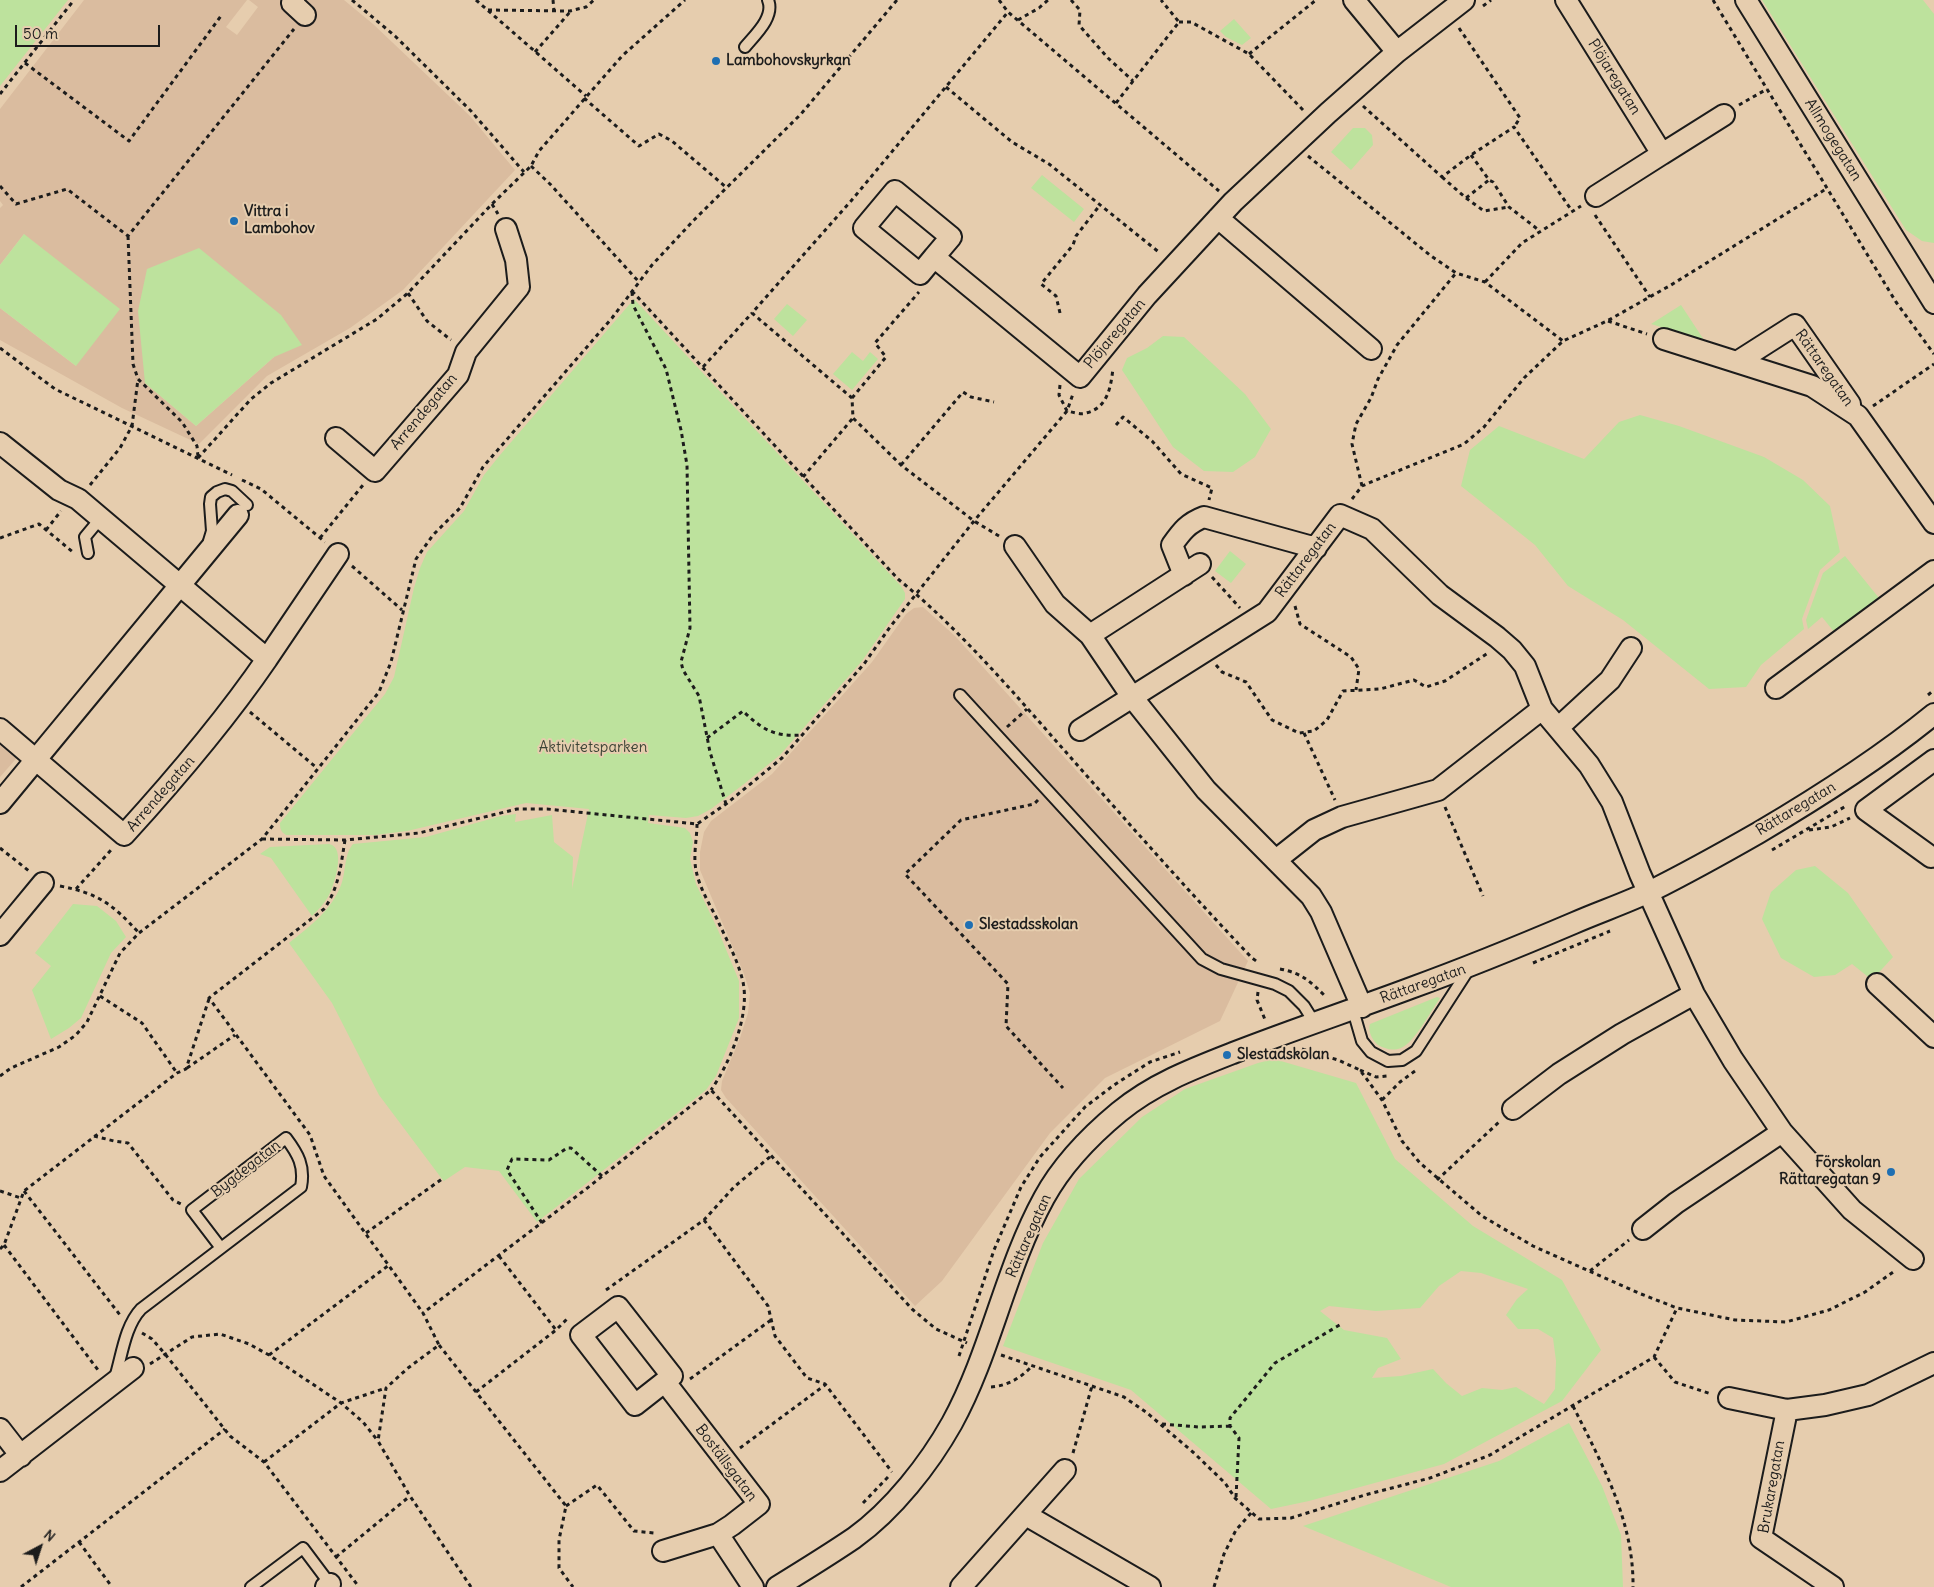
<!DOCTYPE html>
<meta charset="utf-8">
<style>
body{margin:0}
#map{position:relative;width:1934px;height:1587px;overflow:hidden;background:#e6cdae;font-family:Delius,sans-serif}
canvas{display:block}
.north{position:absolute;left:15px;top:1522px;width:50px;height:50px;-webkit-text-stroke:4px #e6cdae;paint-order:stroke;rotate:40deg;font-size:14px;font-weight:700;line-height:20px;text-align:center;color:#1c1c1c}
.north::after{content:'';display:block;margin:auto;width:18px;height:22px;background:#1c1c1c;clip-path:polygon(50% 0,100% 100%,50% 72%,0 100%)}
.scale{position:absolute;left:15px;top:25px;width:145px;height:22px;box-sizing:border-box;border:2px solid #1c1c1c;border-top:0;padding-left:6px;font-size:15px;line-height:18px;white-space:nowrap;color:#1c1c1c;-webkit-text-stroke:4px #e6cdae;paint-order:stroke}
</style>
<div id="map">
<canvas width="1934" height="1587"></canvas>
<div class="north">N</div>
<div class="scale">50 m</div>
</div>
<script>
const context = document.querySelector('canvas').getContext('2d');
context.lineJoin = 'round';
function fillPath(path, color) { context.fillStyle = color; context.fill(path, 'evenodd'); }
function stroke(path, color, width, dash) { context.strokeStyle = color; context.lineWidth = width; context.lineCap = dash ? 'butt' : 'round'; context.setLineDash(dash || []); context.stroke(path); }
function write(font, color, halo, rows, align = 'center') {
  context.font = font + ' Delius,sans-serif'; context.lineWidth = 4; context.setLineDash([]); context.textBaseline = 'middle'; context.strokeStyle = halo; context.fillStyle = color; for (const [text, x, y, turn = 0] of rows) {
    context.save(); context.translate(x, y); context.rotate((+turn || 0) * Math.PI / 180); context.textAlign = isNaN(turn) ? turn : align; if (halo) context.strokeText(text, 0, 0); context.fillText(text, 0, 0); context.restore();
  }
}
fillPath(new Path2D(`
 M84,0H247L226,27L237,35L258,7L249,0H344L373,24L470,116L515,170L403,290L350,328L267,376L199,444L122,408L0,340V308L76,366L24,234L0,265V208L3,205L0,201V109ZM274,357L196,426L145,383Z
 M923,607L955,636L1248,961L1220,1021L1105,1078L1050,1133L942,1281L915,1306L726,1098L721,1090L722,1081L740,1038L748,1013L750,993L744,974L700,870V852L704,832L711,821L772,774L872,662L906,614L914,608Z
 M0,736L21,753L0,777Z`), '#dabc9f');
fillPath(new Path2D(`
 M0,0H68L0,86Z
 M1762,0H1923L1934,14V243L1922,241L1906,230Z
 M1234,19L1251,38L1242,45L1226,37L1220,31Z
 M1353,128H1365L1372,135L1373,145L1351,170L1331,152Z
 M1042,175L1084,209L1074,222L1031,188Z
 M24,234L120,309L76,366L0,308V265Z
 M199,248L281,315L302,345L274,357L196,426L145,383L138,311L147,269Z
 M634,299L901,586L905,593V599L862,661L780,755L744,784L711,809L698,816L686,818L649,815L648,823L685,828L690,833L693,842L690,859L696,884L718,930L739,981V1018L716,1076L706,1090L537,1222L499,1171L465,1167L444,1181L442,1179L379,1095L332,1003L289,943C310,926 331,911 341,885C346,873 344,854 353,844L426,837L501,816L516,814L515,822L552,815L554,842L573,857L572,889L589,809L526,803L407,831L375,835H286C281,832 280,829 280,823L385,694L394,677L414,588L420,568L427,552L464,511L484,475L500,455Z
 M787,304L807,320L793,336L774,319Z
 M1681,305L1704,340L1651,324Z
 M1163,336L1184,337L1245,394L1271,429L1255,457L1233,472L1204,471L1173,447L1122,370L1127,358L1147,348Z
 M852,352L863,361L870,352L878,359L852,390L833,374Z
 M1640,415L1679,426L1764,457L1803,480L1830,506L1840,552L1820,570L1802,619L1804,629L1761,665L1746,687L1709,689L1623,620L1568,586L1535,545L1461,486L1470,450L1499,426L1584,459L1619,422Z
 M1230,551L1246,564L1231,583L1215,571Z
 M1845,556L1879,598L1835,633L1822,617L1808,629L1806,620L1823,573Z
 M329,844C347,847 334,886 328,897C324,904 318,910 312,916L271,858L260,854L270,847Z
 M1815,866L1848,893L1893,957L1872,980L1852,964L1835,975L1814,977L1781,958L1762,919L1771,892L1796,870Z
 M73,904L97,906L116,921L126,937L111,953L81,1018L69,1028L51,1039L32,990L51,966L35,953Z
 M1437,997L1440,998C1431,1011 1414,1043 1401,1048C1395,1050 1390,1050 1385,1048C1381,1047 1377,1045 1375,1042C1371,1037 1368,1030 1370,1024Z
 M1274,1059L1356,1083L1395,1159L1473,1226L1562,1280L1601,1350L1562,1401L1444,1464L1309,1501L1271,1509L1131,1390L1003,1346L1043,1243L1079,1179L1142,1117L1185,1089L1258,1063ZM1461,1271L1481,1273L1528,1289L1517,1299L1506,1315L1518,1329H1538L1553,1338L1556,1361L1555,1389L1544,1404L1516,1387L1502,1390L1482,1388L1462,1396L1446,1383L1433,1369L1401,1376L1372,1378L1378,1368L1401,1359L1387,1338L1344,1330L1320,1311L1329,1306L1376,1311L1420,1308L1439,1286Z
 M1569,1423L1602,1486L1621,1535L1623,1587H1451L1303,1526L1499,1461Z`), '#bde29d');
const lane = new Path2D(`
 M745,47C755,35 775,17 768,0
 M211,543L209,541L212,531L210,504L211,497L217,492L225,489L232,491L247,505
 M88,553L85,537L100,519
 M960,695L1202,959L1221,969L1275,984L1289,991L1304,1006L1314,1022
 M1353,1010L1362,1041L1371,1052L1388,1061L1402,1060L1416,1051L1469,969
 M115,1378C122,1355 125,1326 141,1309L301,1187C305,1166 298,1154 286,1138L192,1210L221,1248
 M251,1587L303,1548L330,1584`);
const street = new Path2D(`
 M294,0L292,3L305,15
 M1354,0L1397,52
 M1566,0L1662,154L1724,115
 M1746,0L1934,303
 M1596,196L1662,154
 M1218,218L1371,349
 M934,257L920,274L864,228L895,191L951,237L934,257L1080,377L1147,295L1233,202L1328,113L1397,52L1464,0
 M1664,339L1812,386L1858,416L1934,523
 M1737,362L1795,325L1850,404
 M336,438L375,471L458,375L466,352L519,287L516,260L506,229
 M0,443L59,490L78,499L267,659C224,722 175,779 124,835L0,729
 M1015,546L1055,604L1090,635
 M1200,564L1090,635L1132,697L1206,790L1311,896L1321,912L1362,1007
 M1184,575L1172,545C1182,531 1188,523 1204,517L1316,548
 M267,659L338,554
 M1776,688L1934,571
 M1559,727L1610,680L1631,648
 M1080,730L1267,612L1340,515L1372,529L1440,595L1497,637L1512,650L1525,666L1542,709L1589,765L1612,802L1640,874L1694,994L1733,1060L1782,1132L1852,1210L1913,1259
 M0,803L238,515
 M1931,857L1866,810L1934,760
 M1276,860L1314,830L1342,817L1438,790L1542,709
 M0,935L43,883
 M1877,984L1934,1037
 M1513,1109L1559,1074L1622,1034L1694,994
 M1643,1229L1676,1203L1782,1132
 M618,1307L672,1376L635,1405L581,1335Z
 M665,1382L759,1504L732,1525L718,1534L753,1587
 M1729,1398L1787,1410
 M0,1429L21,1456
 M0,1471L133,1368
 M1026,1515L1150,1587
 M663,1551L718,1534
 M326,1587L330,1584
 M777,1587C803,1571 829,1555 854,1538C893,1510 929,1464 952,1423C991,1352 1005,1269 1044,1198C1062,1165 1090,1136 1119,1112C1153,1084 1192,1069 1233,1053C1292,1030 1352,1010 1411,988C1466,968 1520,946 1574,923C1599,912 1626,903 1651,891C1687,873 1723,853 1758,833C1819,797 1879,759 1934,714
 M961,1587L1065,1470
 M1833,1587L1761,1538L1787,1410L1825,1405L1868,1395L1934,1363`);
stroke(lane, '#1c1c1c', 14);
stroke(street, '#1c1c1c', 24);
stroke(new Path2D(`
 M352,0L395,36L471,111L524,172
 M476,0L586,96
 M553,0L554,11
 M999,0L1008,12L1219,191
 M1071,0L1080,10L1079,25L1108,58L1133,81
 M1713,0L1896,302L1934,354
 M1483,6L1491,0
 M488,10L570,11L586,7L594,0
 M1018,20L1039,8L1048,0
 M1179,22H1191L1249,54L1304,111
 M1459,28L1520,118L1514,127
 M535,52L570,12
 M1249,54L1316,0
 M25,63L129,141L221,16
 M946,87L1012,142L1049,164L1160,253
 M0,94L74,0
 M584,98L639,146L659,134L672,141L727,188
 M1116,103L1179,22L1161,0
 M1739,105L1767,89
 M1363,106L1442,177L1471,155L1514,127L1572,211
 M1471,155L1489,180L1493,182L1509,207L1540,231
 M1308,156L1431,256L1456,273L1485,282L1563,341
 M531,166L550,184L639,282
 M1442,177L1466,198L1489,180
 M0,186L16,204L67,189L128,236L294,29
 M1466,198L1484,211L1509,207
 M492,204L498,214
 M1595,215L1650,297
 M128,236L133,364L138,379L182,422L197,446L198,457
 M1485,282L1522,243L1581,206
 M632,291L898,579C961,630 1018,698 1072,759C1131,826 1190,893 1252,958L1259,963
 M632,292L633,305L666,369L681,430L687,465L690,628L681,662L683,670L699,696L710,752L726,804
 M408,293L427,321L451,340
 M1060,313L1056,296L1041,284L1073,245L1076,236L1100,205
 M1608,321L1647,334
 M0,348L55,389L232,475
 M703,367L752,313
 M1060,385L1059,395L1067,411C1072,412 1081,415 1086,413C1108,408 1111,386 1113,368
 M852,398L886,357L875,343L919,292
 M1873,406L1934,364
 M1116,425L1123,417L1152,441L1181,474L1212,488L1209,500
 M198,458L251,399L271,383L377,319L408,293L492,204L531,166L539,151L622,56L685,0
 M901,465L963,392L971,397L994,402
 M803,477L853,418
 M242,480L261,489L325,542
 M90,485L120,448L132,426L138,379
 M1362,486L1352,444L1356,424L1371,398L1378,379L1397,345L1456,273
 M1352,499L1362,486L1371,482L1464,444L1484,427L1524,378L1563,341L1607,321L1671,285L1826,189
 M46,530L61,511
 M999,536L974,521L901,465L853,418L852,398L752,313L851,201L1008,12
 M0,538L39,524L74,553
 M320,538L363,485
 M352,566L402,610
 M1212,577L1240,608
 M1295,606L1300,624L1351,657L1359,669L1356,690
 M1216,665L1222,672L1246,682L1272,720L1299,733L1314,731L1327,720L1343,691L1380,689L1414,680L1426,687L1445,681L1488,653
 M1928,695L1934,690
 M250,712L317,768
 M1007,727L1027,709
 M1304,733L1335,800
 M707,738L743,711C761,729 775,737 801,735
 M1038,800L1034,804L961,820L905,874L1008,984L1006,1026L1063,1088
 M1445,807L1483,896
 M697,824C697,838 693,856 696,870C699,887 709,903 717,919C726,939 738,960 743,982C750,1015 730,1063 711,1090
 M1809,830L1831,827L1850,818
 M262,839L345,840L419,833L517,809H547L697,824L726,804L782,758L864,664L890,627L974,521L1067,411L1073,394
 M345,840C341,864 339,888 324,909L209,998L310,1135L324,1176L423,1313
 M0,848L29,871
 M1772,850L1846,806
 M60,886C100,894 112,904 139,933
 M76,889L112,849
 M1533,963L1610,931
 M1280,969C1302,973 1311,982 1326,997
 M1258,992L1257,1000L1266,1022
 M100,996L142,1023L177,1073
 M1302,1049L1338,1060L1360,1070L1382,1100L1402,1141L1420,1163L1482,1216L1533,1246L1641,1294L1677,1308L1735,1320L1786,1322L1829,1310L1865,1292L1896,1270
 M187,1068L235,1035
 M1360,1070L1376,1077L1387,1076
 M0,1076L11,1068L59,1047L76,1035L87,1022L120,953L139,933L262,839L379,692L391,662L416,559L433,535L460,508L483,467L612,318L652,265L694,220L801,114L897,0
 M1382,1100L1400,1082L1415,1071
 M94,1136L114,1141L128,1143L173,1200L181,1204
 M1437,1180L1499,1122
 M0,1191L21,1198
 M24,1191L120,1315
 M704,1220L768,1306L775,1336L807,1378L825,1384L892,1472
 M542,1223L507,1170L512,1159L549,1160L567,1148H571L602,1176
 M366,1233L442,1179
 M4,1245L98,1370
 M0,1249L4,1245L24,1191L177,1073L186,1069L209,999
 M499,1256L556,1330
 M1590,1271L1629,1240
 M606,1290L704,1220L734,1187L771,1156
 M142,1333L152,1339L165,1354L230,1436L264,1462L359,1587
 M439,1345L566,1506L559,1540V1568L573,1587
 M269,1355L389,1265
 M1001,1355L1124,1397L1146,1412L1194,1453L1225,1483L1235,1498L1259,1519L1291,1518L1365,1495L1430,1478L1490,1455L1654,1357L1677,1308
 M959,1356L994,1250L1021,1187L1040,1157L1085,1107L1114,1085L1150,1062L1180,1052
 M1654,1357L1675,1382L1711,1394
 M150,1364L192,1337L220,1334L249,1344L269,1355L341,1403L363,1422L378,1441
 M690,1379L771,1320
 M991,1387C1007,1386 1021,1378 1032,1366
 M476,1392L556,1330L567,1319
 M1573,1406C1602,1464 1634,1521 1633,1587
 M1162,1424L1199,1427L1230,1426
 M740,1448L825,1385
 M1073,1453L1092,1386
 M264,1462L341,1403L386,1388
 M1236,1497L1239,1438L1230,1426V1418L1275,1363L1343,1323
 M863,1503L888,1477
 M566,1506L597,1485L634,1531L654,1533
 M79,1542L112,1587
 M336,1557L410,1496
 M21,1587L225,1429
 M471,1587L410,1496L378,1441L386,1388L408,1368L439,1345L423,1313L586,1189L711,1090L912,1309L936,1329L967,1343
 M1214,1587L1224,1554L1236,1530L1252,1512`), '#1c1c1c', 3, [4, 4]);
stroke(lane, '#e6cdae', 10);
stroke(street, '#e6cdae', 20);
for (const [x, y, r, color] of [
 [716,61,5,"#1f6fb2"],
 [234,221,5,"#1f6fb2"],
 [969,925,5,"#1f6fb2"],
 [1227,1055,5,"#1f6fb2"],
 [1891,1172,5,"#1f6fb2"]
]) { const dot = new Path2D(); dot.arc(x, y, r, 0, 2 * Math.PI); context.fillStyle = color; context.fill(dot); stroke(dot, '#e6cdae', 2); }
write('bold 15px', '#1c1c1c', '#e6cdae', [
 ["Lambohovskyrkan",726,61],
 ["Vittra i",244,212],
 ["Lambohov",244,229],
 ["Slestadsskolan",979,925],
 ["Slestadskolan",1237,1055],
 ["Förskolan",1881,1163,"right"],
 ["Rättaregatan 9",1881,1180,"right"]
], 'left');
write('15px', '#1c1c1c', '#e6cdae', [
 ["Plöjaregatan",1614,77,58],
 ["Allmogegatan",1833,140,58],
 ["Plöjaregatan",1115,334,-50],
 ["Rättaregatan",1824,368,55],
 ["Arrendegatan",424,412,-50],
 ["Rättaregatan",1306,560,-53],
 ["Arrendegatan",161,794,-49],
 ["Rättaregatan",1796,809,-31],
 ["Rättaregatan",1423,984,-20],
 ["Bygdegatan",246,1169,-38],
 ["Rättaregatan",1029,1236,-66],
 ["Boställsgatan",726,1463,53],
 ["Brukaregatan",1772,1487,-80]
]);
write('15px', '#3c4436', '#e6cdae', [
 ["Aktivitetsparken",593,748]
]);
</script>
